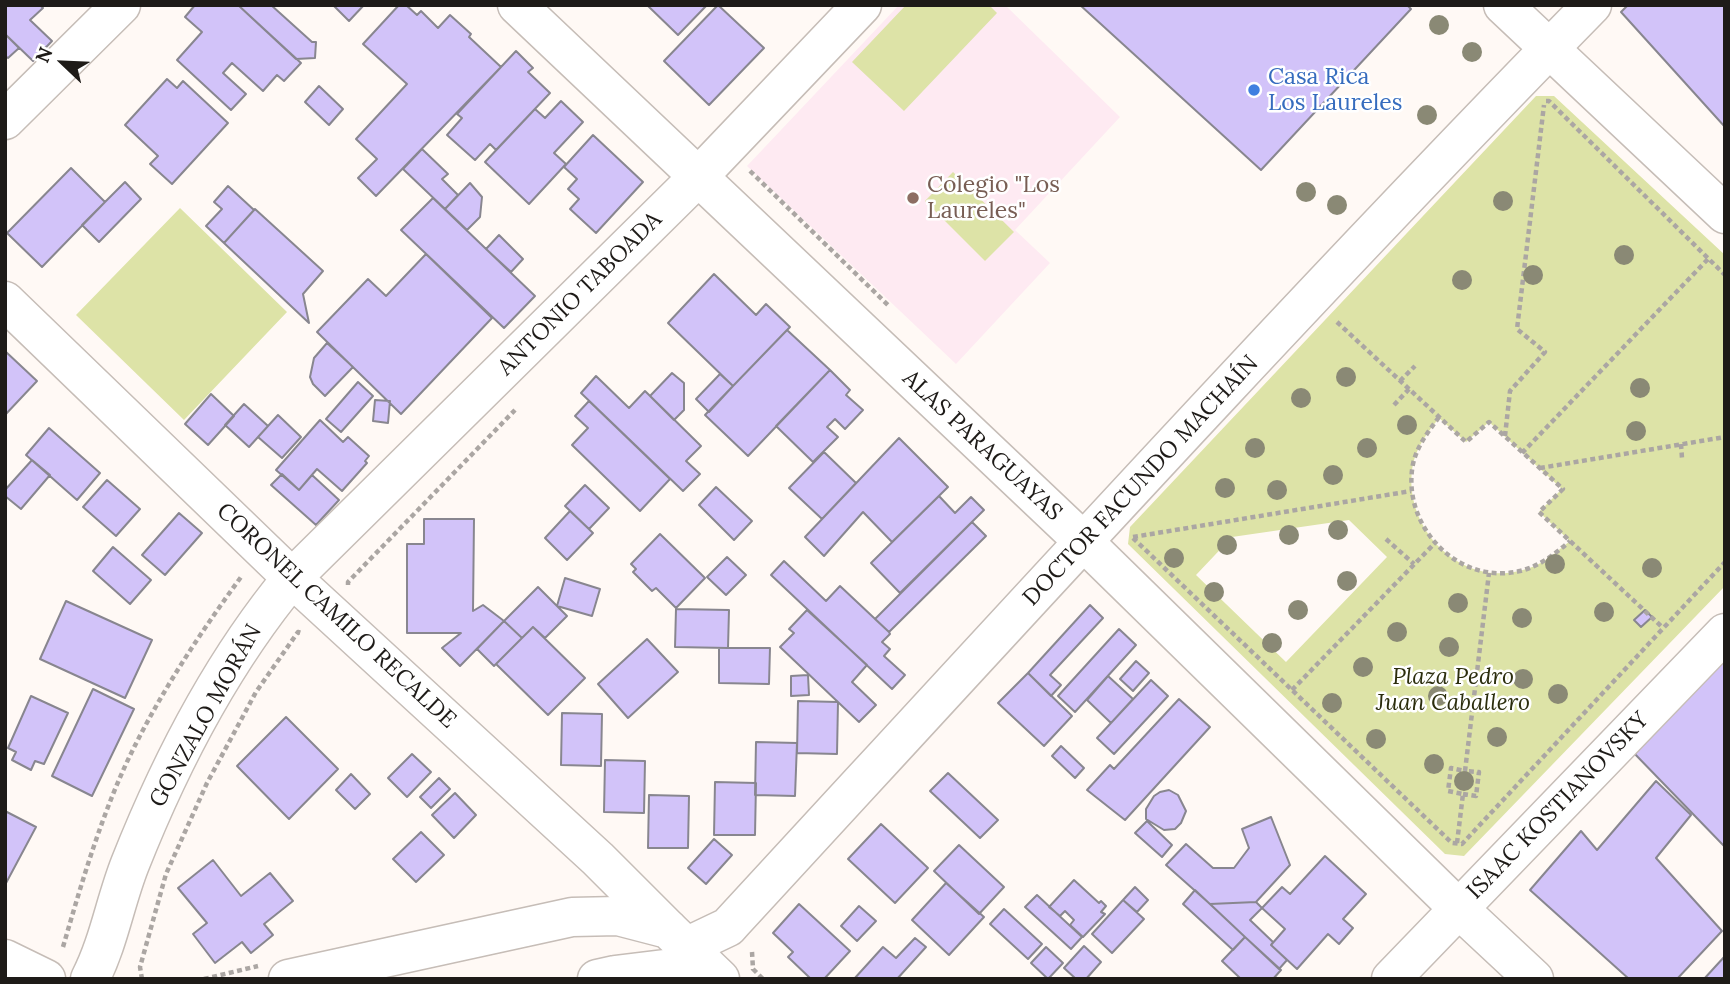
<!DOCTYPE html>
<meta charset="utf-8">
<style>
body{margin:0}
#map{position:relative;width:1730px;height:984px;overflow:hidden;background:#fff9f5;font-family:Lora,serif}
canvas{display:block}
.frame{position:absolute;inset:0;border:7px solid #1e1b18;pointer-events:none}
.north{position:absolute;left:28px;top:28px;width:70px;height:70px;-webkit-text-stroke:5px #fff;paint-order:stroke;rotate:293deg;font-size:19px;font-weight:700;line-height:28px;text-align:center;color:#1e1b18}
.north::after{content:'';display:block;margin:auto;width:24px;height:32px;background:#1e1b18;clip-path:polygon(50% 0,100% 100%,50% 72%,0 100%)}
</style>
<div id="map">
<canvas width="1730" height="984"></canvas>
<div class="frame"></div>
<div class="north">N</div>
</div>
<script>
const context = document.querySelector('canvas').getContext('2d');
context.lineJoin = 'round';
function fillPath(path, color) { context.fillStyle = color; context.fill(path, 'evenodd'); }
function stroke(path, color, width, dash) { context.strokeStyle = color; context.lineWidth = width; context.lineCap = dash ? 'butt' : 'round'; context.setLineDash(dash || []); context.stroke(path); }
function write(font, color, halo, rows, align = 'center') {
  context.font = font + ' Lora,serif'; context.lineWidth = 5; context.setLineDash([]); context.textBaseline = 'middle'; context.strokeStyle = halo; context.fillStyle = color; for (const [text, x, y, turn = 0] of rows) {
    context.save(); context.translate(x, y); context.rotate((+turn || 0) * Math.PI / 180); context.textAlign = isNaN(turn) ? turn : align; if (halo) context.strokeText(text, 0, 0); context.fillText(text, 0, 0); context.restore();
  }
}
fillPath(new Path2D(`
 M899,5H1005L1120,117L1015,230L1050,263L956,364L747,166Z`), '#feeaf2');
fillPath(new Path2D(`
 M906,5H989L997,13L904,111L852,62Z
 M1536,96H1554L1725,255V586L1464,856L1445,854L1128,544L1130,527ZM1439,418L1466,442L1489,422L1562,489L1539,512L1570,541C1554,554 1540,567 1519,571C1457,586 1401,525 1413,464C1417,446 1428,432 1439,418ZM1349,520L1387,557L1286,662L1196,575L1232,537Z
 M953,172L1014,232L985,261L925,201Z
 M180,208L287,312L184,420L76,315Z`), '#dde3a7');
const building = new Path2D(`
 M5,5H40L43,8L30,20L52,41L33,61L5,34Z
 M195,5H238L301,63L284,81L277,75L263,91L232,63L223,73L246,94L231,110L177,60L202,32L185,17Z
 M238,5H271L312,42H316L315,58L296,59Z
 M333,5H364L349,21Z
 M399,5H406L417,15L421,11L438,28L450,15L471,34L469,37L501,67L376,196L358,178L377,159L356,139L407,84L363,44Z
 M647,5H707L678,35Z
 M718,5L764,48L709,105L664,61Z
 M1080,5H1407L1411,9L1261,170Z
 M1628,5H1725V127L1621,12Z
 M5,34L19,48L8,58L5,56Z
 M516,51L533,68L528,72L550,93L496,150L490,144L475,160L447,135L462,118L457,114Z
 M167,79L177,88L183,81L228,123L172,184L150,164L158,156L125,125Z
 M319,86L343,109L329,125L305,102Z
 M561,101L583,122L554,153L566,164L529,204L485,162L535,109L545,118Z
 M593,135L643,182L596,233L570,209L579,199L568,189L577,179L564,167Z
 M422,149L448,174L442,179L458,195L445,209L403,169Z
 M71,168L105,202L42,267L7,233Z
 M125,182L141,199L99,242L82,225Z
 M470,183L482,197L480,217L467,230L445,209Z
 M228,186L254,210L224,243L206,226L222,209L214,202Z
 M433,198L535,296L504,328L401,230Z
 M255,209L323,271L303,294L309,323L224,243Z
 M499,235L523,259L511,272L486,249Z
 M426,254L492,318L401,414L317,332L368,279L386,296Z
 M714,274L756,315L766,304L790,327L733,386L668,323Z
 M787,330L830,370L748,456L705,415Z
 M327,343L353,367L325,396L313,384L310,377L314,358Z
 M5,351L37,381L5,415Z
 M830,370L850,390L846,395L863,410L845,429L835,419L827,427L838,437L813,462L776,426Z
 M672,373L684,383V410L674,420L650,396Z
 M720,374L733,386L709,412L696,399Z
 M596,376L629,408L645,391L701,446L686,461L700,474L683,491L581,393Z
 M358,382L373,396L341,432L326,419Z
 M211,394L234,416L208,445L185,424Z
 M375,400L390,401L388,423L373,421Z
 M589,401L670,479L640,511L572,445L588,428L575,416Z
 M244,404L268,426L249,447L225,425Z
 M278,415L301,437L282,458L258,437Z
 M320,420L343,442L348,437L369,456L365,461L367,463L342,491L317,469L299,490L276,470Z
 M49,428L100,473L77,500L26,455Z
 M899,438L948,487L892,542L863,512L824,556L805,537Z
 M824,452L856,483L822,519L789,488Z
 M32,460L50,475L21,509L5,496V490Z
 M282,474L299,490L312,475L339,500L316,525L271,485Z
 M107,480L140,509L116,536L83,507Z
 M585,485L609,508L589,529L565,506Z
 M716,487L752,521L734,540L699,505Z
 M939,496L955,513L971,497L984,510L900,593L871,563Z
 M570,511L593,533L567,560L545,538Z
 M179,513L202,533L165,575L142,555Z
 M424,519H474L473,611L483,605L504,621L460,666L442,648L461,633H407V544H424Z
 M972,522L986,536L889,632L875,619Z
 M660,534L705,578L676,608L656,588L652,591L633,572L636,569L631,564Z
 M113,547L151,580L130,604L93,571Z
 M727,557L746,575L726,595L707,577Z
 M784,561L826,601L840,586L889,632L890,634L882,642L890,649L884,656L905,675L892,689L771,575Z
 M565,578L600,589L592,616L557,606Z
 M538,587L567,616L545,638L533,627L522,638L504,621Z
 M66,601L152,640L125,698L40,659Z
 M1090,605L1103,618L1050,675L1061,685L1051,696L1028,673Z
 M676,609L729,610L728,648L675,647Z
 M807,610L867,665L852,682L876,705L859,722L780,647L794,633L789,629Z
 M1645,610L1652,617L1641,627L1634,620Z
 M504,621L522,638L494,666L477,649Z
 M533,627L585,678L548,715L496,664Z
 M1119,629L1136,645L1075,712L1058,696Z
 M647,639L678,672L628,718L598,684Z
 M719,648H770L769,684L719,683Z
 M1725,655V846H1724L1631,750Z
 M1136,661L1149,673L1133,691L1120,679Z
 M1028,673L1072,716L1044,746L998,703Z
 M808,675L809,695L791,696V676Z
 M1108,676L1133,699L1111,723L1087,700Z
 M1151,680L1168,696L1114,754L1097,738Z
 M93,689L134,709L92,796L52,776Z
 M31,696L68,713L44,764L35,761L31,770L12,760L16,752L8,748Z
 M1179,699L1210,727L1125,820L1087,790L1110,765L1114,769Z
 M798,701L838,702L837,754L797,753Z
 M562,713L602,714L601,766L561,765Z
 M286,717L338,769L289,819L237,766Z
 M756,742L797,743L795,796L755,795Z
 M1061,746L1084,768L1075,778L1052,756Z
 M412,754L431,772L407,797L388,778Z
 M605,760L645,761L644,813L604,812Z
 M948,773L998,820L980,838L930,791Z
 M351,774L370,794L355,809L336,790Z
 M439,778L450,789L431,808L420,797Z
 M1656,781L1691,815L1656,858L1722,931L1677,979H1629L1530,890L1581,831L1597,850Z
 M715,782L756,783L755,835H714Z
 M1169,790L1178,795L1186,811L1181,823L1175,829L1164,830L1146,819V809L1154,796L1160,792Z
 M455,793L476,815L454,838L432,815Z
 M649,795L689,796L688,848H648Z
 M5,811L36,827L5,885Z
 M1271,817L1290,865L1256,902L1210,904L1166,865L1186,844L1213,868H1234L1249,848L1242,829Z
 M1147,821L1172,845L1162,857L1135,833Z
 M881,824L928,868L895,903L848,859Z
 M421,832L444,855L416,882L393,859Z
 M714,839L732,855L706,884L688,868Z
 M959,845L1004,887L979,914L934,871Z
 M1325,856L1366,894L1343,919L1353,928L1339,944L1328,934L1297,969L1271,945L1285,929L1262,908L1282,887L1290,894Z
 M213,860L241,896L270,873L293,901L264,924L273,935L251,953L242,942L215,963L193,934L207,923L178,888Z
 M1074,880L1099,903L1101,901L1106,906L1101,912L1105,914L1083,937L1070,925L1074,920L1065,911L1060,916L1049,907Z
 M946,883L984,917L949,955L912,920Z
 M1135,887L1148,900L1137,912L1123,900Z
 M1195,890L1245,937L1233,950L1183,904Z
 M1037,895L1082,937L1071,949L1025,907Z
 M1123,900L1144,919L1112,953L1092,934Z
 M1256,902L1262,908L1250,920L1273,942L1271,945L1287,960L1279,969L1210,904Z
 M799,904L850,951L824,979H811L788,957L793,952L773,933Z
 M859,906L876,921L857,941L841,926Z
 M1004,909L1042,944L1028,959L990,924Z
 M1245,937L1281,970L1273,979H1241L1222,961Z
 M915,938L926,947L897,979H854L883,947L896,958Z
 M1084,946L1101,962L1086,979H1076L1064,968Z
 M1046,947L1063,963L1048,979L1031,963Z
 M1725,956V979H1704L1714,968Z`);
fillPath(building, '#d2c3f9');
stroke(building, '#88868f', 2);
const minor = new Path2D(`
 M517,5L1084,542L1459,909L1534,979
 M1503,5L1725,214
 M5,120L121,5
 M5,301L292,578L598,859L668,929
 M5,959L46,979
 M90,979C109,942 115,902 130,864C170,763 223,661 292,578L698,177L862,5`);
const major = new Path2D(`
 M686,947L728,927C1013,618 1297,306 1592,5
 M288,979L572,917L618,916L668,929L720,979
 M597,979L615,975L705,964
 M1391,979L1725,633`);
stroke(minor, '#c6bdb7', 41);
stroke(major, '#c6bdb7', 41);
stroke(new Path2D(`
 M1546,101H1549L1725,275
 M750,171L889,306
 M1337,322L1466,442L1489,422L1563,489L1539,512L1662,627
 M1400,381L1415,366
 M1394,405L1409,389
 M1439,417C1428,432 1417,446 1413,464C1401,525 1457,586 1520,571C1540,566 1555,554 1570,541
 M1505,436L1510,391L1545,352L1517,329L1544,105
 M1681,444L1682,458
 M1522,453L1708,259
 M1540,468L1725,437
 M1133,537L1411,491
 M1133,538L1452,843L1462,844L1725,562
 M1386,539L1414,564
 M348,585V582L515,410
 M1292,690L1434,544
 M1463,794L1476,796L1479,772L1465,771
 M1457,843L1463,794L1448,791L1451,768L1465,771L1489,573
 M63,947C81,885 99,823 126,764C157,698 198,636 241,577
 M752,952L753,969L763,979
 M142,979L140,967L166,874L207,783L256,692L298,632L301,633
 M204,979L258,966`), '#aba6a3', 4.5, [5, 3.5]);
stroke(minor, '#fff', 38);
stroke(major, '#fff', 38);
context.fillStyle = '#8a8975';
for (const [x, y] of [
 [1439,25],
 [1472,52],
 [1427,115],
 [1306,192],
 [1503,201],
 [1337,205],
 [1624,255],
 [1533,275],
 [1462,280],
 [1346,377],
 [1640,388],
 [1301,398],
 [1407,425],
 [1636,431],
 [1255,448],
 [1367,448],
 [1333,475],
 [1225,488],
 [1277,490],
 [1338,530],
 [1289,535],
 [1227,545],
 [1174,558],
 [1555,564],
 [1652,568],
 [1347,581],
 [1214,592],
 [1458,603],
 [1298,610],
 [1604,612],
 [1522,618],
 [1397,632],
 [1272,643],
 [1449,647],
 [1363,667],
 [1523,679],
 [1558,694],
 [1438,696],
 [1332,703],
 [1497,737],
 [1376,739],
 [1434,764],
 [1464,781]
]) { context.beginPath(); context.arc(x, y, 10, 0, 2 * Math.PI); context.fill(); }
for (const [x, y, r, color] of [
 [1254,90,7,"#3f7fe0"],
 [913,198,7,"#8d6e63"]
]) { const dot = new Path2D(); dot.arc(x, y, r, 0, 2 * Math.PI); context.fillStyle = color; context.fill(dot); stroke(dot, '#fff', 2.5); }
write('23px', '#366cbe', '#fff', [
 ["Casa Rica",1268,77],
 ["Los Laureles",1268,103]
], 'left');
write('23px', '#785e54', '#fff', [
 ["Colegio \"Los",927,185],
 ["Laureles\"",927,211]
], 'left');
write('23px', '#1e1b18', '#fff', [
 ["ANTONIO TABOADA",580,294,-45],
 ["ALAS PARAGUAYAS",982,446,43],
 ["DOCTOR FACUNDO MACHAÍN",1141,481,-47],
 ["CORONEL CAMILO RECALDE",336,616,43],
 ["GONZALO MORÁN",206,716,-61],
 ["ISAAC KOSTIANOVSKY",1558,806,-46]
]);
write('italic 23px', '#2b2d0d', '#fff', [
 ["Plaza Pedro",1453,677],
 ["Juan Caballero",1453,703]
]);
</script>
